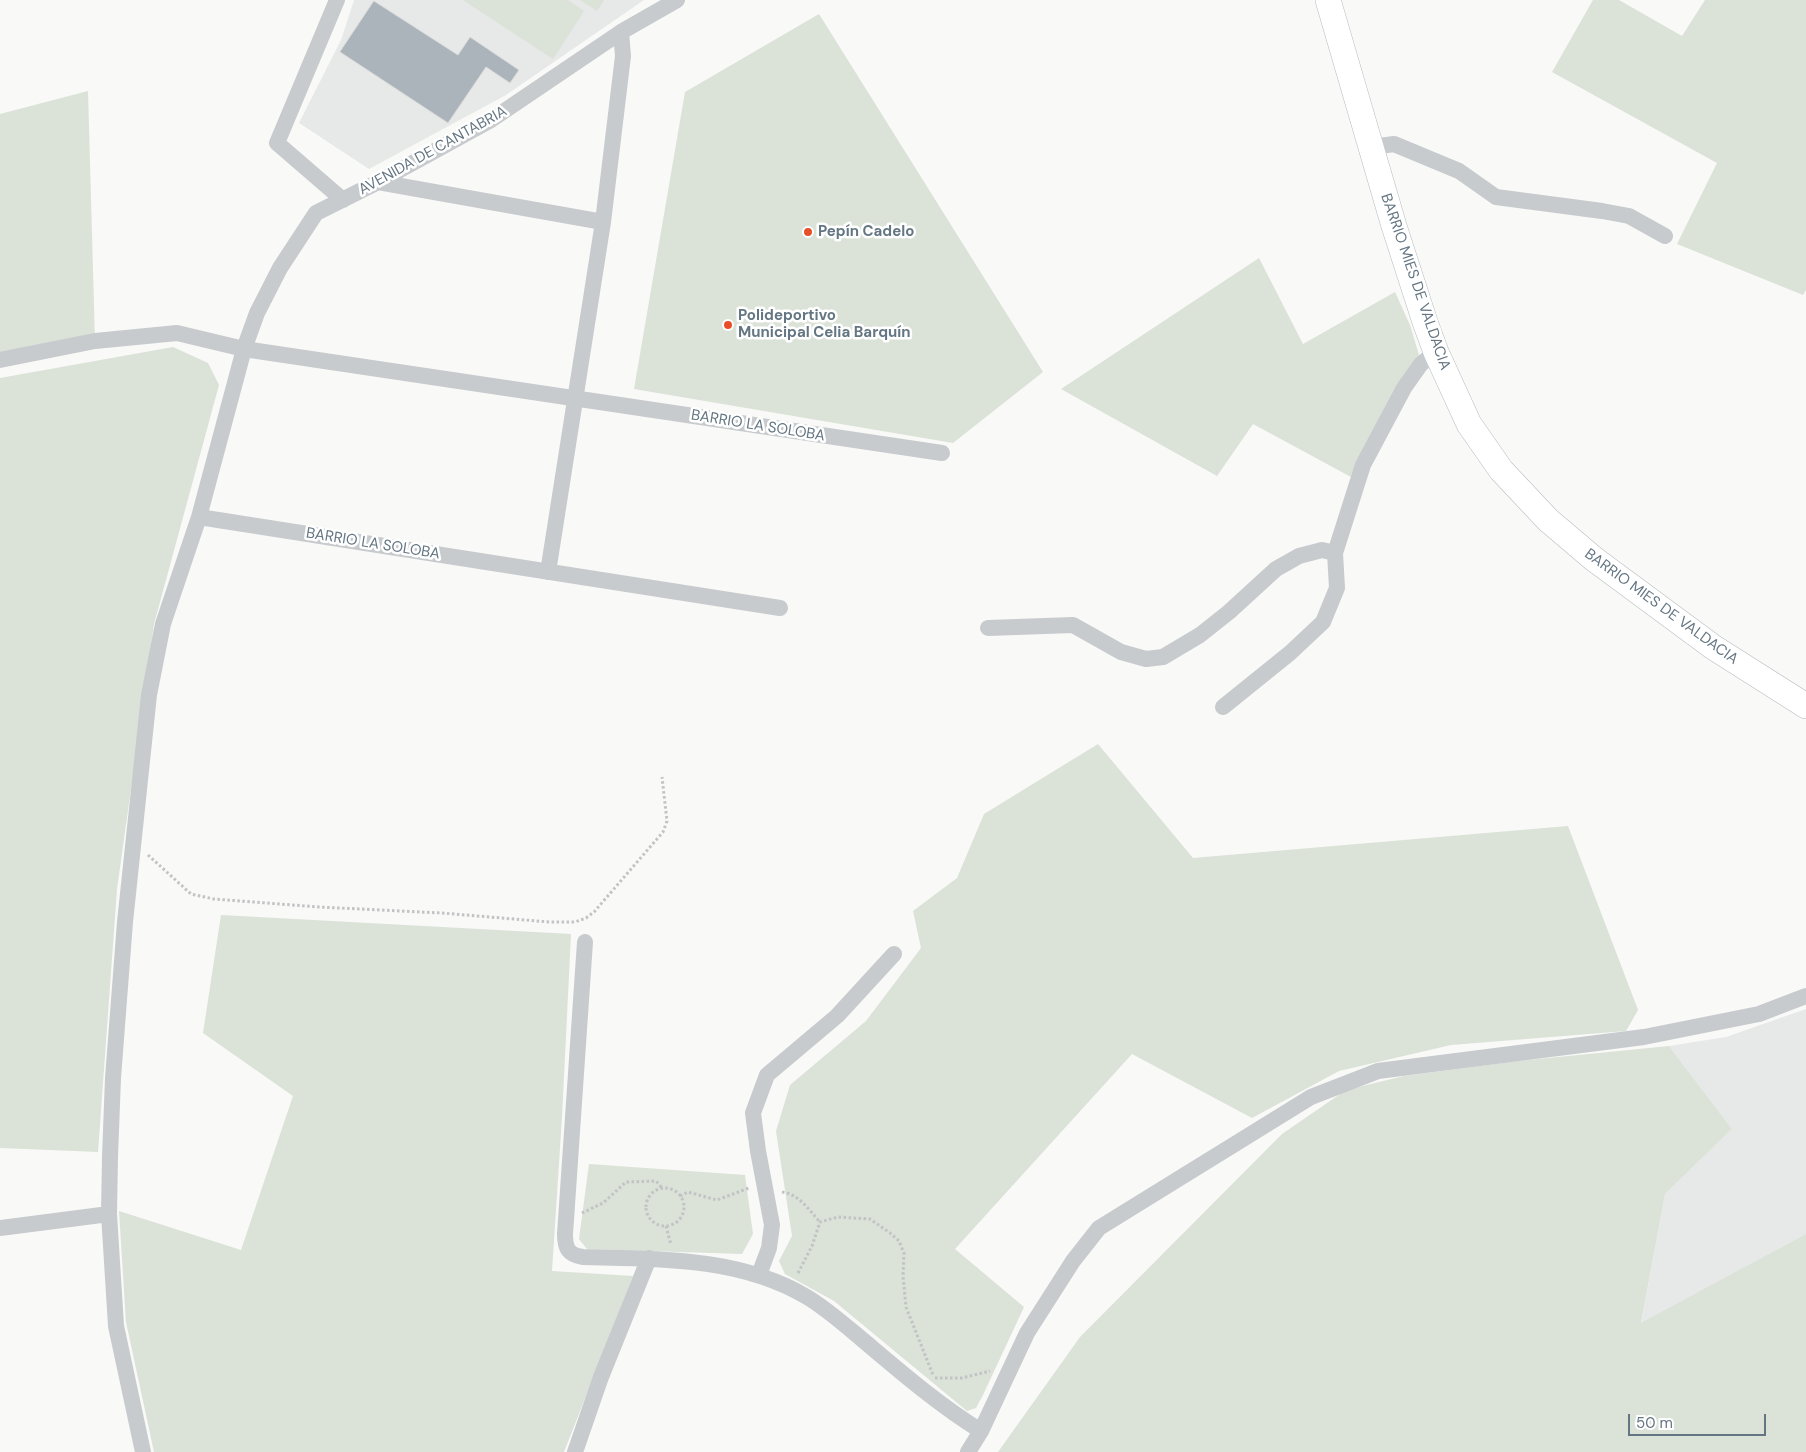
<!DOCTYPE html>
<meta charset="utf-8">
<style>
body{margin:0}
#map{position:relative;width:1806px;height:1452px;overflow:hidden;background:#f9f9f7;font-family:"DM Sans",sans-serif}
canvas{display:block}
.scale{position:absolute;left:1628px;top:1414px;width:138px;height:22px;box-sizing:border-box;border:2px solid #647683;border-top:0;padding-left:6px;font-size:15px;line-height:18px;white-space:nowrap;color:#647683;-webkit-text-stroke:4px #fff;paint-order:stroke}
</style>
<div id="map">
<canvas width="1806" height="1452"></canvas>
<div class="scale">50 m</div>
</div>
<script>
const context = document.querySelector('canvas').getContext('2d');
context.lineJoin = 'round';
function fillPath(path, color) { context.fillStyle = color; context.fill(path, 'evenodd'); }
function stroke(path, color, width, dash) { context.strokeStyle = color; context.lineWidth = width; context.lineCap = dash ? 'butt' : 'round'; context.setLineDash(dash || []); context.stroke(path); }
function write(font, color, halo, rows, align = 'center') {
  context.font = font + ' "DM Sans",sans-serif'; context.lineWidth = 5; context.setLineDash([]); context.textBaseline = 'middle'; context.strokeStyle = halo; context.fillStyle = color; for (const [text, x, y, turn = 0] of rows) {
    context.save(); context.translate(x, y); context.rotate((+turn || 0) * Math.PI / 180); context.textAlign = isNaN(turn) ? turn : align; if (halo) context.strokeText(text, 0, 0); context.fillText(text, 0, 0); context.restore();
  }
}
fillPath(new Path2D(`
 M354,0H644L506,95L369,169L299,123L341,40Z
 M1806,1009V1234L1641,1324L1665,1194L1732,1129L1669,1046L1726,1037Z`), '#e7e8e8');
fillPath(new Path2D(`
 M463,0H568L584,11L553,59Z
 M580,0H604L597,11Z
 M1593,0H1619L1682,36L1705,0H1806V290L1803,295L1677,244L1717,163L1552,72Z
 M819,14L1043,372L953,443L634,389L685,92Z
 M88,91L95,341L0,360V114Z
 M1259,258L1303,344L1395,292L1410,325L1419,355L1351,477L1253,424L1217,476L1061,389Z
 M173,347L208,363L219,385L154,624L117,889L98,1152L0,1148V378Z
 M1098,744L1193,858L1568,826L1638,1010L1626,1031L1451,1045L1339,1071L1252,1118L1132,1054L955,1249L1024,1307L983,1395L976,1408L967,1411L834,1301L785,1274L779,1261L792,1236L776,1131L790,1085L866,1021L921,948L913,911L957,878L984,814Z
 M221,915L571,934L562,1117L552,1271L633,1276L564,1452H154L126,1322L119,1211L241,1250L293,1096L203,1033Z
 M1669,1046L1732,1129L1665,1194L1641,1323L1806,1234V1452H998L1080,1337L1282,1134L1346,1090L1404,1076L1518,1061Z
 M589,1164L745,1175L753,1234L742,1254L587,1249L579,1239Z`), '#dbe2d8');
const building = new Path2D(`
 M374,1L458,55L470,37L519,70L510,83L486,67L448,123L340,52Z`);
fillPath(building, '#abb4ba');
stroke(building, '#dbdbd9', 1);
const primary = new Path2D(`
 M1328,0L1394,226L1425,322L1436,352L1469,424L1501,470L1548,520L1594,559L1713,647L1806,706`);
stroke(primary, '#b8bdc0', 26);
stroke(new Path2D(`
 M148,855L191,894L214,899L319,907L442,913L549,922H575L586,918L594,912L663,832L667,821L662,777
 M646 1207a19 19 0 1 1 38 0a19 19 0 1 1-38 0Z
 M782,1192C799,1194 809,1210 820,1222
 M680,1196L688,1192L717,1200L749,1188
 M582,1213L603,1203L626,1182L656,1181L662,1188
 M666,1226L671,1245
 M798,1273L812,1246L820,1222L838,1217L870,1219L890,1233L899,1241L904,1253L903,1276L906,1307L933,1375
 M935,1378H962L990,1371`), '#c1c3c5', 3, [2.5, 2.5]);
stroke(new Path2D(`
 M337,0L277,143L343,200
 M1372,147L1394,144L1459,171L1496,197L1602,211L1629,216L1665,236
 M378,182L603,222
 M0,360L95,341L177,333L244,349L942,453
 M199,517L780,608
 M548,572L603,222L623,56L621,32
 M988,628L1073,625L1121,652L1146,659L1163,657L1200,635L1229,612L1276,569L1299,556L1322,550L1335,553
 M1223,707L1290,653L1323,622L1337,588L1335,553L1363,465L1404,388L1421,364L1436,352
 M585,942L565,1234C565,1248 568,1255 583,1257C659,1259 740,1257 807,1297C827,1309 846,1326 864,1341C902,1373 939,1405 981,1431
 M0,1228L109,1214
 M759,1275L769,1248L772,1225L758,1151L753,1113L767,1075L837,1016L894,954
 M143,1452L116,1326L109,1214L110,1157L113,1078L125,922L149,695L163,624L199,517L244,349L257,313L280,268L316,213L378,182L491,120L621,32L677,0
 M575,1452L601,1377L649,1258
 M968,1452L981,1431L1027,1333L1073,1261L1099,1228L1311,1097L1378,1071L1644,1037L1759,1014L1806,996`), '#c7cbce', 16);
stroke(primary, '#fff', 25);
for (const [x, y, r, color] of [
 [808,232,5,"#e84f29"],
 [728,325,5,"#e84f29"]
]) { const dot = new Path2D(); dot.arc(x, y, r, 0, 2 * Math.PI); context.fillStyle = color; context.fill(dot); stroke(dot, '#fff', 2); }
write('15px', '#647683', '#fff', [
 ["AVENIDA DE CANTABRIA",433,151,-29],
 ["BARRIO MIES DE VALDACIA",1415,282,71],
 ["BARRIO LA SOLOBA",758,426,9],
 ["BARRIO LA SOLOBA",373,544,9],
 ["BARRIO MIES DE VALDACIA",1661,607,36]
]);
write('bold 15px', '#647683', '#fff', [
 ["Pepín Cadelo",818,232],
 ["Polideportivo",738,316],
 ["Municipal Celia Barquín",738,333]
], 'left');
</script>
